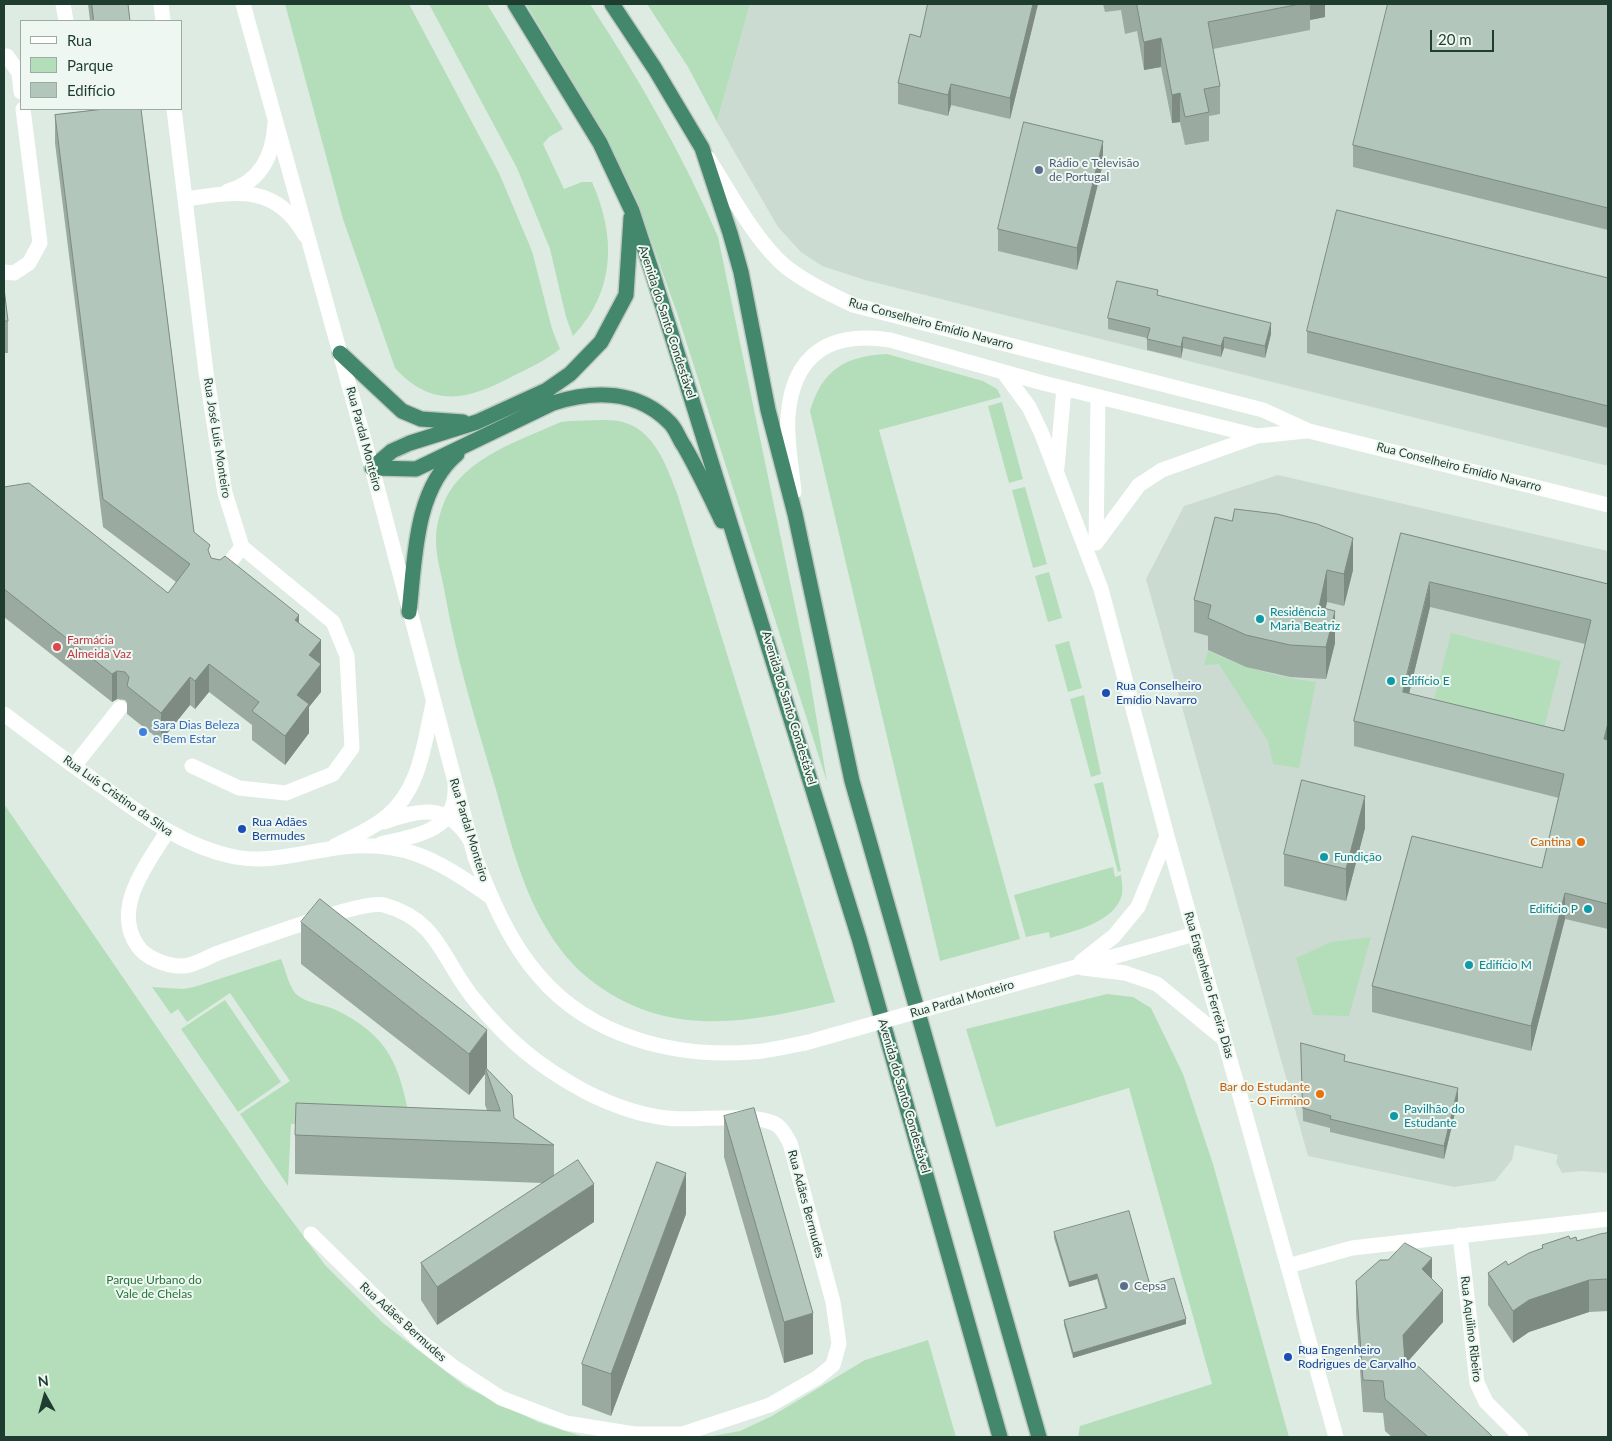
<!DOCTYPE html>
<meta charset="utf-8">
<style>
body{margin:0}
#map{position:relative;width:1612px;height:1441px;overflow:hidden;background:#deebe3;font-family:Lato,sans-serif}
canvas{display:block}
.frame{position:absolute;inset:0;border:5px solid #1e3c2f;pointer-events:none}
.legend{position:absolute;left:20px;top:20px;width:162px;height:90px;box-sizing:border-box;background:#eef7f1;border:1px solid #9baca3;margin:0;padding:6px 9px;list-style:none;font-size:15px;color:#1e3c2f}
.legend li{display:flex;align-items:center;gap:10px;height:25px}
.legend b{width:25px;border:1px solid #9baca3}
.north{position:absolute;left:20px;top:1371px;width:50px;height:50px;-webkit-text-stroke:4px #eef7f1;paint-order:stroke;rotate:353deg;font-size:14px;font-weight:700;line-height:20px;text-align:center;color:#1e3c2f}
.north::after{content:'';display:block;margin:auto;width:18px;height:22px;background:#1e3c2f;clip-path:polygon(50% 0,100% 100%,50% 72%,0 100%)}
.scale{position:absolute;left:1430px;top:30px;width:64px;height:22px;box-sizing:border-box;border:2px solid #1e3c2f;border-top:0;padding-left:6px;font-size:15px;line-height:18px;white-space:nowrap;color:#1e3c2f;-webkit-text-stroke:4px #eef7f1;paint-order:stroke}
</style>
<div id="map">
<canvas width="1612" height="1441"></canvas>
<div class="frame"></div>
<ul class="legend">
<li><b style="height:6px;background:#fff"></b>Rua</li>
<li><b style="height:14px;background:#b4deb9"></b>Parque</li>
<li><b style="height:14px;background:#b3c6bb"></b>Edifício</li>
</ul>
<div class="north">N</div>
<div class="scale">20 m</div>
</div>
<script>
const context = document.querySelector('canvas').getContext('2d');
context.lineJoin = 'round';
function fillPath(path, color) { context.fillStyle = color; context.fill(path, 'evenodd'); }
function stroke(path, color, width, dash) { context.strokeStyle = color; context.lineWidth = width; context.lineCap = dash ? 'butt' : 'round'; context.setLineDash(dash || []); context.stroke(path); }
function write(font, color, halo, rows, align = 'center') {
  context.font = font + ' Lato,sans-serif'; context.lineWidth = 4; context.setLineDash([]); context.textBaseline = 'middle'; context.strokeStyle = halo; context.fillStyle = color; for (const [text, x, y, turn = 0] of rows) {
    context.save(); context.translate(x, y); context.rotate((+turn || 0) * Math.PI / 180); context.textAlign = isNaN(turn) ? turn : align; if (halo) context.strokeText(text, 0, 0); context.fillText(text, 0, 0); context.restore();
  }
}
fillPath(new Path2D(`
 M750,4H1608V466L865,280L822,266L801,252L778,227L717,122Z
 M1278,475L1608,551V1173L1581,1171L1562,1173L1556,1162L1558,1155L1515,1145L1512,1160L1495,1181L1454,1187L1308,1156L1146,579L1184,506Z`), '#ccdbd1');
fillPath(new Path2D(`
 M285,4H409L499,173L532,251L552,329L560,349C546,360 530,368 513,376C469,400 432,409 395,368L343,219Z
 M429,4H487L563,129L549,137L543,144L564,189L582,182H592C616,236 616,291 573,336L566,317L550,249L517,168Z
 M526,4H590C639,79 683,155 718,237L809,673L827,782L677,313L636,198L605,135Z
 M647,4H750L717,122L688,67Z
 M887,354L983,381L997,389L1001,397L879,430L1020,939L940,961L810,411C822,370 845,356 887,354Z
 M1002,402L1023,479L1009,483L988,406Z
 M569,421C585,421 604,419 619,421C654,428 666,465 677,493L835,1002C752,1022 672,1039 597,985C573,968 555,945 541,919C517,875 506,823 492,776C474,716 456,656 445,594C442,576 436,558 436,540C436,526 440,512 445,500C465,457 521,440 561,422Z
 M1025,487L1047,564L1033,568L1012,490Z
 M1049,572L1062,618L1048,622L1035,576Z
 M1451,633L1561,661L1543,732L1433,704Z
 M1069,641L1082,688L1068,692L1055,645Z
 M1208,651C1244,668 1276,677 1316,682L1299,768L1273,764L1268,741L1219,664L1204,665Z
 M1084,695L1101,774L1091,777L1070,699Z
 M1103,782L1121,871L1118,872L1094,784Z
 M4,804L266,1186L325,1265L383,1323L466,1387L538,1422L584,1437H4Z
 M1113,867L1115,877L1121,875C1122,882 1123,889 1122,895C1115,922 1072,932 1050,938L1049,932L1026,937L1014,895Z
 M1371,937L1349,1016L1313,1015L1296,958L1331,942Z
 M281,959C285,968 289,987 296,994C307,1004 325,1004 338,1011C388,1036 399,1064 409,1116L291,1124L288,1186L240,1114L290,1081L230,993L187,1022L178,1009L171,1014L152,987L183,989L194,987Z
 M1107,994L1133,997L1151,1008L1183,1074L1213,1164L1289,1437H1078L1080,1426L1212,1384L1129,1088L996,1127L966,1029Z
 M225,1000L281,1082L238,1112L181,1029Z
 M928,1340L956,1437H707L740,1431L772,1416L865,1360Z`), '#b4deb9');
const trunk = new Path2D(`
 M515,4L600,143L632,211L653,275L859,938L1000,1437
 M612,4L655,69L702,148L730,233L741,272L768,410L795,514L852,781L1039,1437
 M340,353L402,411L421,419L463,422
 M372,468L416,469L553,403C594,390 638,390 670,423C676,429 679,439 684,446C698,470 710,496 722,521
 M372,468L392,451L410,443L477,422L547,390L570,374L601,342L626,295L631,218
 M409,612C415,561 414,490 457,454`);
stroke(trunk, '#c0c8c5', 18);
stroke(new Path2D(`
 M63,4L66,21
 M161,4L163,21
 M7,56L19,73L21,92
 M174,109L206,372L225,493L242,547L333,622L347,656L352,748L333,774L286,793L239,788L192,766
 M228,191C261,182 273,155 275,124
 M186,199C237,191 276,184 305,235
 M4,272L14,273L29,263L40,243L23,109
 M218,577L242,547
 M4,714C36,738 69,763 102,786C143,816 184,847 235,857C267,863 297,854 329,849C400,837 435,858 491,897
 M74,766L120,708
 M384,822C419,809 448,803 470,840
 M167,832C147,864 112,908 137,945C145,958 168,967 184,966C195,965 208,957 218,953C245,944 363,899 384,905C439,920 442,960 474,999C508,1041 538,1066 586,1092C610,1104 640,1115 666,1118C695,1122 755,1111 777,1125C783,1129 786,1136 790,1143L833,1302L839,1344L833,1365L817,1378L770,1405L682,1434H634L566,1423L501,1398L452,1366L419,1340L311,1234
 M381,844C416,835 458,832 455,785
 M335,846C352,837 372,829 386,817C420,790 424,744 433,704
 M1460,1235L1477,1383L1486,1402L1521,1437
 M1288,1266L1352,1248L1608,1219`), '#fff', 15);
stroke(new Path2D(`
 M243,4L372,468L475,857C491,898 509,942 539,976C591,1037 675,1058 752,1052C770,1051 787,1046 805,1043
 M708,158C730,192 755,241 786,267C807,283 830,294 853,305L1263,410L1309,431L1608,505
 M1004,373L1029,407L1041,432L1101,589L1167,836L1336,1437
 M1057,467L1064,388
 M794,492C792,468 786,441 788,416C793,353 831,331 890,340L1043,383L1257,436L1306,431
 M1096,543L1139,485L1162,470L1257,436
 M1096,543L1098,397
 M1081,962L1114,936L1138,907L1167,836
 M1083,968L1125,973L1157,984L1224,1039
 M986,992L1195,934`), '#fff', 15);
stroke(trunk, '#43876c', 15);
stroke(new Path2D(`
 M805,1043L986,992`), '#fff', 15);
fillPath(new Path2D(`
 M88,4H128L130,21H90Z
 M1038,4L1010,119L951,105L948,116L898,104V83L920,37Z
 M1103,4H1325V17L1310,20V30L1213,49L1220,86V114L1209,116V141L1185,145L1180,122L1172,123L1161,67L1144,70L1137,31L1125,34L1121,10L1105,12Z
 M1608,4V230L1353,167V145Z
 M101,109H141L194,532L211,558L321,640V692L309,707V733L285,765L252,740V725L209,692L195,709L190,705L161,741L127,714V703L125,700L117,699L112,702L4,617V487L168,593L176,582L103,527L55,143V115Z
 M1103,163L1077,270L998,251V229Z
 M1608,278V428L1307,353V331Z
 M4,288L8,321V353H4Z
 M1158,295L1271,334L1265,358L1224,348L1221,357L1183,348L1181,358L1147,350V338L1108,329V318Z
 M1215,517L1353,570L1344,606L1327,602L1325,609L1335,643L1326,679L1290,677L1246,667L1208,650V636L1194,632V600Z
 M1401,533L1608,584V929L1565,919L1531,1051L1372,1012V986L1542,868L1559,798L1354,746V721ZM1430,607L1585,644L1564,731L1409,694Z
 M1365,828L1346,901L1284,886V854Z
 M301,922L487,1068L514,1118L554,1145V1176L594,1222L437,1325L421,1300V1263L543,1183L295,1174V1135L487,1110L485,1105V1074L469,1095L301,964Z
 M1301,1043L1345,1061L1458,1100L1444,1159L1330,1132V1128L1303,1121Z
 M724,1116L813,1354L784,1363L724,1157Z
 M686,1214L611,1416L582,1405V1364Z
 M1054,1232L1150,1285L1186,1324L1073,1358L1064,1325V1320L1105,1308L1097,1279L1069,1287L1054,1238Z
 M1608,1233V1311L1589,1312L1529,1332L1513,1343L1488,1305V1273L1508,1265L1542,1248V1245L1570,1239L1577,1241Z
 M1388,1260L1432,1279L1443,1322L1406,1363L1493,1437H1392L1385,1431L1383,1413L1363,1412L1356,1313V1281Z`), '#9aaaa1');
fillPath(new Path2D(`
 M1033,4H1038L1010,119V98Z
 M1310,4H1325V17L1310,20Z
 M1161,38V67L1144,70V42Z
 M951,84V105L948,116V95Z
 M1180,93V122L1172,123V95Z
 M1103,141V163L1077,270V248Z
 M1271,323V334L1265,358V346Z
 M1183,337V348L1181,358V347Z
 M1224,337V348L1221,357V346Z
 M1353,538V570L1344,606V574Z
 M1327,570V602L1319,639V607Z
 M1430,582V607L1403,718V692Z
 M1335,611V643L1326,679V647Z
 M299,615V643L295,620Z
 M321,640V692L309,707V733L285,765V736L297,695L309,655Z
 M209,664V692L195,709V681Z
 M117,671V699L112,702V674Z
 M190,677V705L161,741V713Z
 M1608,723V748L1604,739Z
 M1365,796V828L1346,901V869Z
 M1565,893V919L1531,1051V1026Z
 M487,1030V1072L485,1067V1074L469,1095V1054Z
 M1458,1088V1100L1444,1159V1146Z
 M686,1173V1214L611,1416V1374Z
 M594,1184V1222L437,1325V1287Z
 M1432,1258V1290L1422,1269Z
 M1097,1274V1279L1069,1287V1282Z
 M1589,1280V1312L1529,1332L1513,1343V1311L1529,1300Z
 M1443,1290V1322L1403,1367V1335Z
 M813,1313V1354L784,1363V1322Z
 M1186,1319V1324L1073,1358V1353Z`), '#7d8b83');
const building = new Path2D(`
 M92,4H128L130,21H94Z
 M928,4H1033L1010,98L951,84L948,95L898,83L910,34L920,37Z
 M1137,4H1300L1208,22L1220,86L1204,89L1209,112L1185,117L1180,93L1172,95L1161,38L1144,42Z
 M1388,4H1608V208L1353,145Z
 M105,109H141L194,532L210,545L208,550L211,558L220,560L225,556L299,615L295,620L321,640L309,655L321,664L297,695L309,704L285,736L252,711L259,702L209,664L195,681L190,677L161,713L127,686L129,677L125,672L117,671L112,674L4,589V487L29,483L168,593L190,564L103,499L55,115Z
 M1024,122L1103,141L1077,248L998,229Z
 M1337,210L1608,278V406L1307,331Z
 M1117,281L1158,290L1157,295L1271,323L1265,346L1224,337L1221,346L1183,337L1181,347L1147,339L1150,328L1108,318Z
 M4,288L8,321H4Z
 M1235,509L1277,514L1317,524L1353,538L1344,574L1327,570L1319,607L1335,611L1326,647L1290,645L1246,635L1208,618L1211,605L1194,600L1215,517L1232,521Z
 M1401,533L1608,584V723L1604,739L1608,740V904L1565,893L1531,1026L1372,986L1412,836L1542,868L1564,774L1354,721ZM1430,582L1591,620L1564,731L1403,692Z
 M1302,780L1365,796L1346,869L1284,854Z
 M320,899L487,1030L469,1054L301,922Z
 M1301,1043L1345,1055L1344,1061L1458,1088L1444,1146L1330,1119L1331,1116L1303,1108Z
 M485,1067L512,1095L514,1118L554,1145L295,1135L296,1103L500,1111Z
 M754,1108L813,1313L784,1322L724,1116Z
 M578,1160L594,1184L437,1287L421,1263Z
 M657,1162L686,1173L611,1374L582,1364Z
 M1129,1211L1150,1285L1174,1278L1186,1319L1073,1353L1064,1320L1107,1308L1097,1274L1069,1282L1054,1232Z
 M1608,1233V1279L1589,1280L1529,1300L1513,1311L1488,1273L1506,1261L1508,1265L1529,1253L1543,1248L1542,1245L1569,1236L1570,1239L1576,1237L1577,1241L1600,1234Z
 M1405,1243L1432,1258L1422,1269L1443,1290L1403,1335L1405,1362L1419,1367L1493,1437H1428L1385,1399L1383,1381L1363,1380L1356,1281L1380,1260H1388Z`);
fillPath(building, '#b3c6bb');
stroke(building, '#7d8b83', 1);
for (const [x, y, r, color] of [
 [1039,170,5,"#5c6f8a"],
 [1260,619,5,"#0f9aa8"],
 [57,647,5,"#e0444e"],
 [1391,681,5,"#0f9aa8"],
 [1106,693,5,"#1a4fb4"],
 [143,732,5,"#3f7fe0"],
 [242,829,5,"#1a4fb4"],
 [1581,842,5,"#e8710a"],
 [1324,857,5,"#0f9aa8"],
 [1588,909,5,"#0f9aa8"],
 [1469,965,5,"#0f9aa8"],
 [1320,1094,5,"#e8710a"],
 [1394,1116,5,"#0f9aa8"],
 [1124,1286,5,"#5c6f8a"],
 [1288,1357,5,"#1a4fb4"]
]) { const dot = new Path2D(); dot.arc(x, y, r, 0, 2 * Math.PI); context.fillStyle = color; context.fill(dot); stroke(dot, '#eef7f1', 2); }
write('12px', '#4e5e75', '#eef7f1', [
 ["Rádio e Televisão",1049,163],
 ["de Portugal",1049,177],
 ["Cepsa",1134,1286]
], 'left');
write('12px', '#1e3c2f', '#eef7f1', [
 ["Avenida do Santo Condestável",667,322,72],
 ["Rua Conselheiro Emídio Navarro",931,324,15],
 ["Rua José Luís Monteiro",217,438,81],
 ["Rua Pardal Monteiro",364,439,75],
 ["Rua Conselheiro Emídio Navarro",1459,467,14],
 ["Avenida do Santo Condestável",789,708,73],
 ["Rua Luís Cristino da Silva",118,796,35],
 ["Rua Pardal Monteiro",469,830,73],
 ["Rua Engenheiro Ferreira Dias",1209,985,74],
 ["Rua Pardal Monteiro",962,999,-16],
 ["Avenida do Santo Condestável",904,1096,74],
 ["Rua Adães Bermudes",806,1204,75],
 ["Rua Adães Bermudes",403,1322,42],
 ["Rua Aquilino Ribeiro",1471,1329,83]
]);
write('12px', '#0d838f', '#eef7f1', [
 ["Residência",1270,612],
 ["Maria Beatriz",1270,626],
 ["Edifício E",1401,681],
 ["Fundição",1334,857],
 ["Edifício P",1578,909,"right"],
 ["Edifício M",1479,965],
 ["Pavilhão do",1404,1109],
 ["Estudante",1404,1123]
], 'left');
write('12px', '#be3a42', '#eef7f1', [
 ["Farmácia",67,640],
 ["Almeida Vaz",67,654]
], 'left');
write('12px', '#164399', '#eef7f1', [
 ["Rua Conselheiro",1116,686],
 ["Emídio Navarro",1116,700],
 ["Rua Adães",252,822],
 ["Bermudes",252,836],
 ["Rua Engenheiro",1298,1350],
 ["Rodrigues de Carvalho",1298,1364]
], 'left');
write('12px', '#366cbe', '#eef7f1', [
 ["Sara Dias Beleza",153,725],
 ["e Bem Estar",153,739]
], 'left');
write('12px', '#c56008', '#eef7f1', [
 ["Cantina",1571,842],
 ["Bar do Estudante",1310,1087],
 ["- O Firmino",1310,1101]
], 'right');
write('12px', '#257537', '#eef7f1', [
 ["Parque Urbano do",154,1280],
 ["Vale de Chelas",154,1294]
]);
</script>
